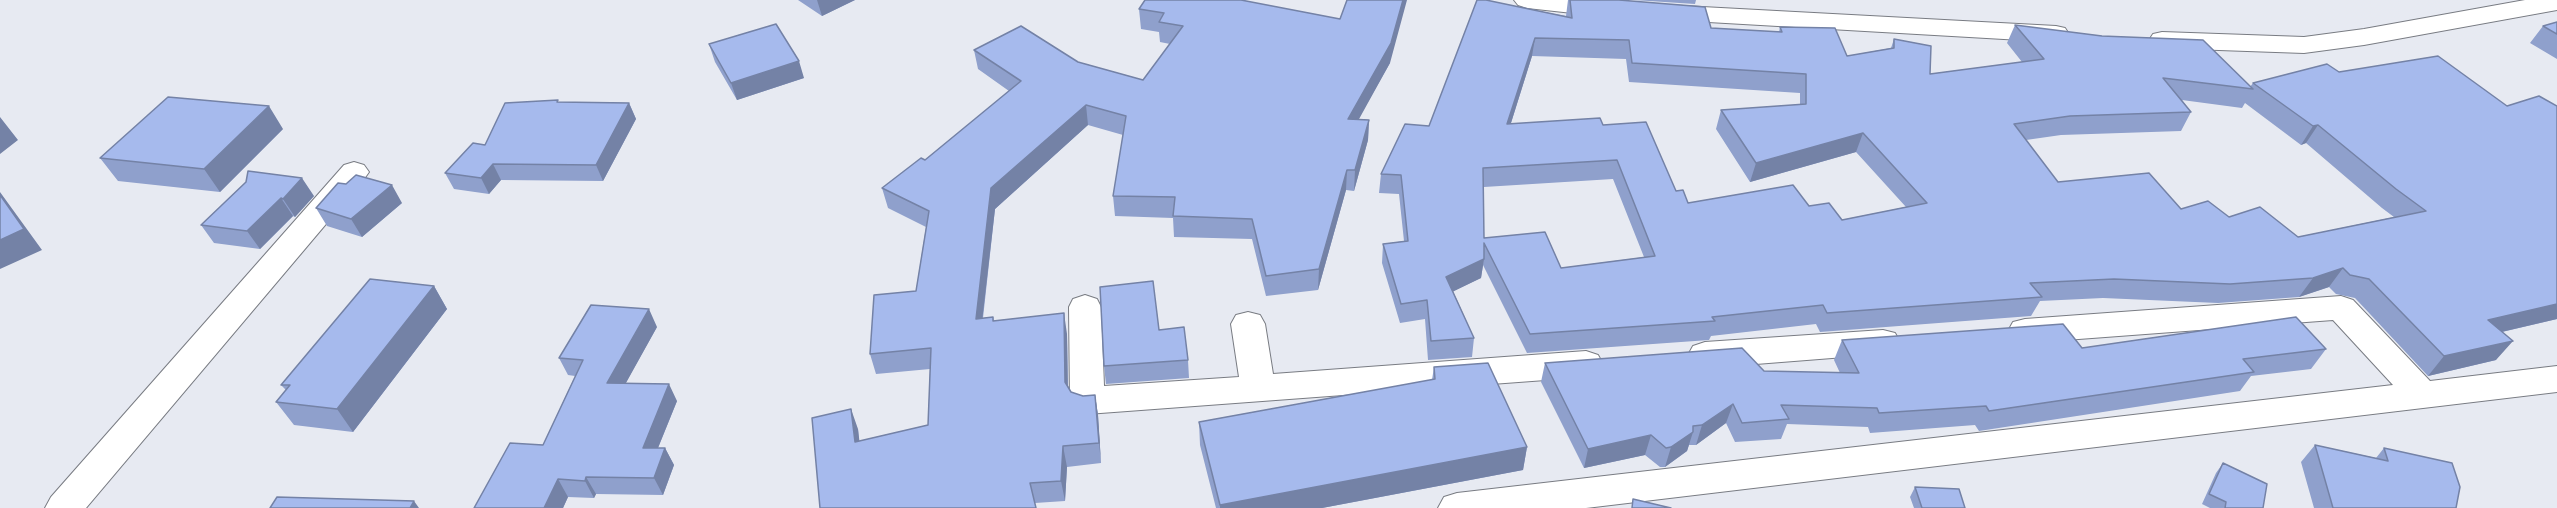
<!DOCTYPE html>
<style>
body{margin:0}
canvas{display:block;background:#e7eaf2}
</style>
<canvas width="2557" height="508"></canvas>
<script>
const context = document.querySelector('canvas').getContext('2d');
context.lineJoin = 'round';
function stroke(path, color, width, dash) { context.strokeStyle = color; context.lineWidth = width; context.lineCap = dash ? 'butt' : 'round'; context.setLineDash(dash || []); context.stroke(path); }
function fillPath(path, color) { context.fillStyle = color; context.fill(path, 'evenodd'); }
const minor = new Path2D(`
 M1514,0H1598L1618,4L1622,9L1618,14L1609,17L1527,8L1518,5Z
 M2525,0H2557V10L2364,45L2304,53L2162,48L2153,46L2149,40L2153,34L2162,32L2304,37L2364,29Z
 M1665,5L2056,26L2065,28L2069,34L2065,40L2056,42L1656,19L1652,13L1656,7Z
 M354,162L364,165L369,172L364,179L86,508H45L51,497L344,165Z
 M1085,295L1097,299L1101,307L1104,386L1239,377L1231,324L1236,315L1248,312L1260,315L1265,324L1273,374L1586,351L1598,355L1603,364L1598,373L1586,377L1087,414L1075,410L1070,401L1069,307L1073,299Z
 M2341,296L2353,300L2430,381L2557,366V392L1586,508H1438L1444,497L1457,493L2393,385L2333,320L2025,343L2013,340L2008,331L2013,322L2025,319Z
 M1883,330L1895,333L1900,342L1895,351L1883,354L1705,368L1693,364L1688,355L1693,346L1705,342Z`);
stroke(minor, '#797c83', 2);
fillPath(minor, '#fff');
fillPath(new Path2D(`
 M798,0H855L822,16Z
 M1145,0L1390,63L1358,119L1369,120L1368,140L1354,191L1346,190L1318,290L1266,296L1252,239L1174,237L1173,218L1115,216L1113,196L1123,135L1088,125L995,209L983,318L993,317L994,321L1067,334L1068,386L1071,392L1083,396L1095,395L1098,415L1101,463L1067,467L1065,501L1035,503L820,508L858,429L859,441L928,425L930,369L876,374L870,354L916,291L926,227L888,208L882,188L925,160L1009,91L978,69L974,50L1078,62L1143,80L1170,44L1160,42L1159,32L1141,29L1139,9Z
 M1477,0L1566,16L1568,0H1619L1711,28L1779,32L1780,27L1847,56L1891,48L1894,39L1930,74L2022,62L2007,43L2015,25L2250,87L2253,83L2339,72L2507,106H2557V319L2502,332L2496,360L2428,376L2355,298L2336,294L2329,287L2299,297L2218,303L2103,298L2040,301L2031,316L1820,332L1816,324L1711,336L1709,340L1527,353L1483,265L1481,278L1453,291L1474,338L1472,357L1428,360L1425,319L1400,323L1382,263L1383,244L1404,241L1399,194L1379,193L1381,174L1429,126ZM1532,56L1626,59L1629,82L1800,93V105L1721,110L1716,129L1750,182L1856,152L1906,207L1842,220L1809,206L1688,203L1676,191L1603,125L1511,123ZM2182,100L2242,108L2245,103L2301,145L2306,143L2382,208L2394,217L2298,237L2229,217L2181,209L2058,182L2026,140L2061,135L2181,131L2191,112ZM1613,179L1644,257L1561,268L1484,238V187Z
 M1634,0H1696L1695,4Z
 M2557,22V59L2530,43L2543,26Z
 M709,44L804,78L737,100L715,62Z
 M559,102L629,103L636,119L603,181L501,180L489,194L454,189L445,173L485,145Z
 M283,129L220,192L118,181L100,158Z
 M246,182L314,196L295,217L293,216L260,249L214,243L201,225Z
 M402,203L362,237L327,226L316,208Z
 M434,286L447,309L353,432L294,425L276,402L286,390L281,385Z
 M657,327L625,384L677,401L658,448H665L674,465L663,495L596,494L594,498L568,497L563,508L543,445L575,376L568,375L559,358Z
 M1842,340L2082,348L2326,349L2311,369L2251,376L2240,391L1979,431L1975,425L1870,433L1868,427L1787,424L1781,439L1735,442L1726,423L1696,445H1689L1687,451L1665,467H1660L1645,455L1584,468L1541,382L1545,363L1764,371L1840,373L1834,360Z
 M1188,360L1189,378L1106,384L1104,366Z
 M1434,367L1527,447L1523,470L1322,508H1216L1200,445L1199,422L1432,380Z
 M2315,445L2376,458L2384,448L2456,508H2314L2301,462Z
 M2223,463L2263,508H2210L2202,504L2216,473Z
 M1915,487L1965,508H1914L1910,497Z`), '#8fa0cc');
fillPath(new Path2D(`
 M817,0H855L822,16Z
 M1403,0H1407L1390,63L1348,139V119Z
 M1535,38L1532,56L1505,142L1507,124Z
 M799,61L804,78L737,100L731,83Z
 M629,103L636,119L603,181L596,165Z
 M1086,105L1088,125L995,209L980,339L976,319L991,188Z
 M269,106L283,129L220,192L204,169Z
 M0,117L18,140L0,154Z
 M1369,120L1368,140L1354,191L1355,170Z
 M2318,125L2306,143L2301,145L2313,126Z
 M1863,133L1856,152L1750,182L1756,163Z
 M493,164L501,180L489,194L481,178Z
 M1347,170L1346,190L1318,290L1319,269Z
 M302,178L314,196L295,217L283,199Z
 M392,185L402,203L362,237L351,219Z
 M0,192L42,250L0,269Z
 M281,198L293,216L260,249L247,231Z
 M1484,259L1481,278L1444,296L1446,277Z
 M2343,268L2329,287L2299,297L2313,278Z
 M434,286L447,309L353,432L337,409Z
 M2557,304V319L2471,339L2488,320Z
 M649,309L657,327L616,401L607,383Z
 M1064,313L1067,334L1068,402L1065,382Z
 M2513,341L2496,360L2428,376L2444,356Z
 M669,384L677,401L651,465L643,448Z
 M1095,395L1098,415L1101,463L1099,443Z
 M1733,404L1726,423L1696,445L1702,425Z
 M851,409L858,429L862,463L855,442Z
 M1693,432L1687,451L1665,467L1671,447Z
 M1651,435L1645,455L1584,468L1588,449Z
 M1063,446L1067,467L1065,501L1061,481Z
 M1527,447L1523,470L1322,508H1220V505Z
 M665,448L674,465L663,495L654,478Z
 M586,477L596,494L594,498L585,481Z
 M558,479L568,497L563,508H544Z
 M414,501L419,508H410Z`), '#7482a6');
const building = new Path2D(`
 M1145,0H1241L1340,19L1347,0H1403L1391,43L1348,119L1369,120L1355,170H1347L1319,269L1266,276L1252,219L1173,216L1175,197L1113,196L1126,116L1086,105L991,188L976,319L993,317V321L1064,313L1065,382L1071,392L1083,396L1095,395L1099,443L1063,446L1061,481L1030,483L1036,508H820L812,418L851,409L855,442L928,425L931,348L870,354L874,295L916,291L929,211L882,188L921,158L925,160L1021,81L974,50L1021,26L1078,62L1143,80L1183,26L1159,22L1164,13L1139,9Z
 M1477,0H1486L1572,18L1570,0H1619L1705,7L1711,28L1782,32L1780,27L1835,28L1847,56L1894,48V39L1931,46L1930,74L2044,59L2015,25L2102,36L2203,40L2253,89L2163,78L2191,112L2070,116L2014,124L2058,182L2149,173L2181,209L2208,201L2229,217L2260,207L2298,237L2426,211L2396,189L2318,125L2313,126L2253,83L2327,64L2339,72L2438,56L2507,106L2539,96L2557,106V304L2488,320L2513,341L2444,356L2369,279L2350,275L2343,268L2313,278L2230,284L2114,279L2030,283L2042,297L1827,313L1823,305L1712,317L1715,321L1530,334L1484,243V259L1446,277L1474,338L1431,341L1427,300L1401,304L1383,244L1408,241L1401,175L1381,174L1405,124L1429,126ZM1535,38L1629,40L1632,63L1806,74V104L1721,110L1756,163L1863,133L1927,203L1842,220L1829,203L1809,206L1793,185L1688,203L1683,190L1676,191L1646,122L1603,125L1600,118L1507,124ZM1617,160L1655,256L1561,268L1545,232L1484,238L1483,168Z
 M2557,22V34L2543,26Z
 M776,24L799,61L731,83L709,44Z
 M168,97L269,106L204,169L100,158Z
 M558,100L557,102L629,103L596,165L493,164L481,178L445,173L473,143L485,145L505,103Z
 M248,171L302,178L283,199L281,198L247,231L201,225L246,182Z
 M356,175L392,185L351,219L316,208L338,183L346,184Z
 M0,195L24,229L0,240Z
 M370,279L434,286L337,409L276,402L290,385H281Z
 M1153,281L1159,330L1184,327L1188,360L1104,366L1100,287Z
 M591,305L649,309L607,383L669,384L643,448H665L654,478L586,477L585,481L558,479L544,508H474L510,443L543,445L583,360L559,358Z
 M2296,317L2326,349L2243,359L2254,372L1989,411L1986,406L1879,413L1877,408L1781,405L1789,419L1742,423L1733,404L1702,425L1693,426V432L1671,447L1666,448L1651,435L1588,449L1545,363L1742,348L1764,371L1859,373L1842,340L2063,324L2082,348Z
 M1488,363L1527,447L1220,505L1199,422L1435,379L1434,367Z
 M2315,445L2388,461L2384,448L2452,463L2460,487L2456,508H2333Z
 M2223,463L2267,484L2263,508H2225L2226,502L2209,494Z
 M1915,487L1959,489L1965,508H1922Z
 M277,497L414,501L410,508H270Z
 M1633,499L1671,508H1632Z`);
fillPath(building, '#a6baed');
stroke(building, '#7482a6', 1.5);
</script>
